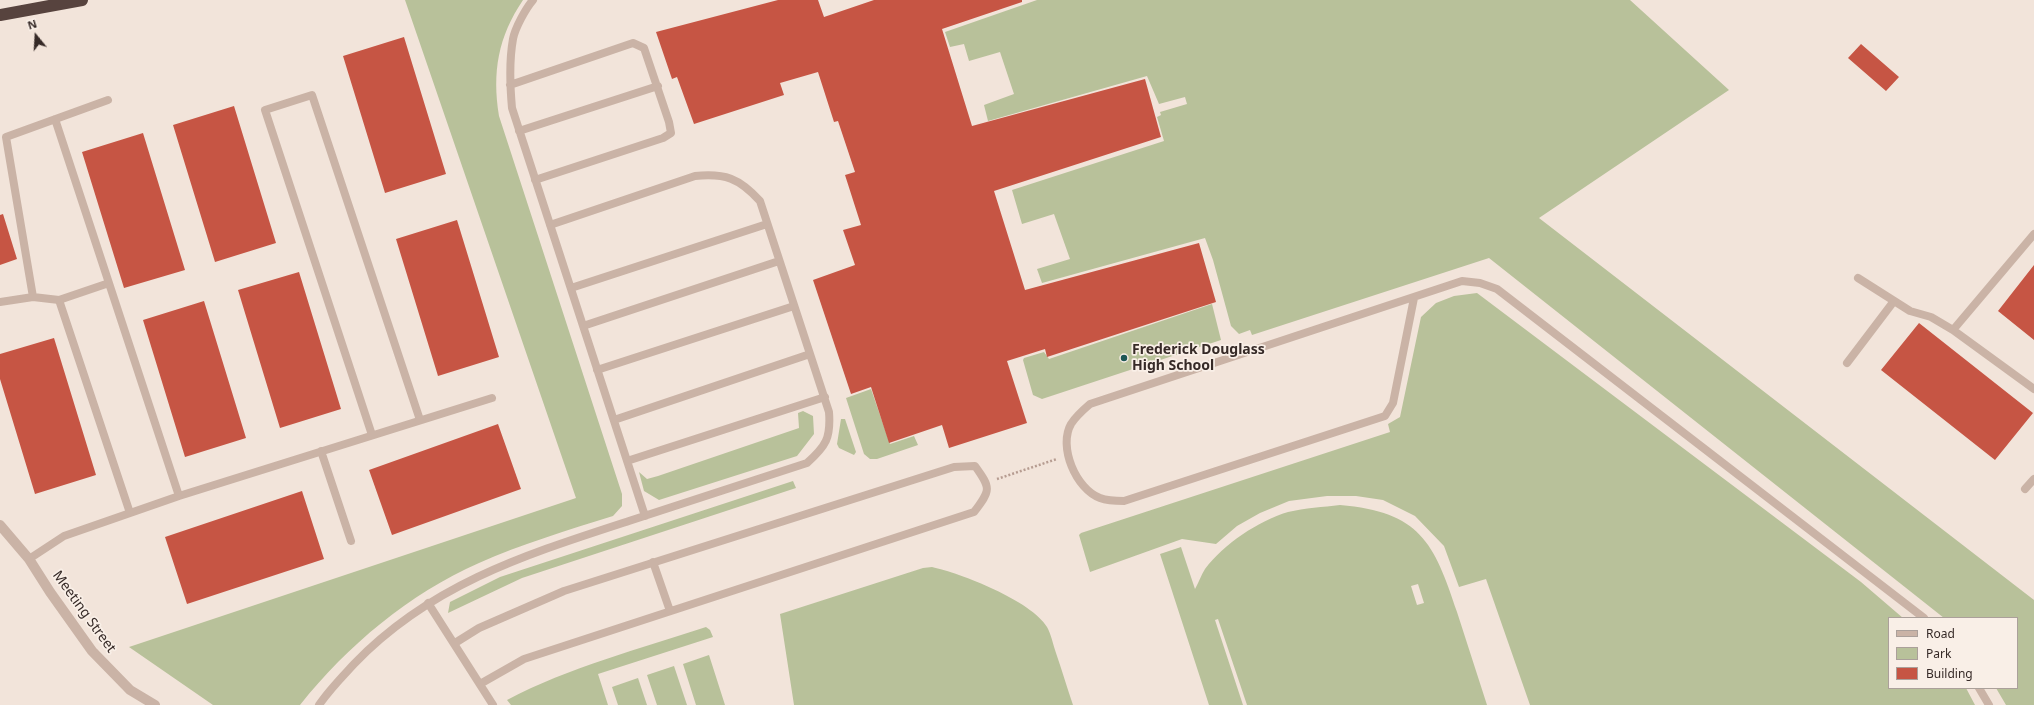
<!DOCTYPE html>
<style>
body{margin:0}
#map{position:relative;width:2034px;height:705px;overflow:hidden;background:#f2e4da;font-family:"Noto Sans",sans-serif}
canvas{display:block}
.legend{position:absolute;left:1888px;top:617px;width:130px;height:72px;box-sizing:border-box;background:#f9efe7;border:1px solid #aba09a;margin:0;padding:5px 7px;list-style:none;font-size:12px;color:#362a27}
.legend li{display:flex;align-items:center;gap:8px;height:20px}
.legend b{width:20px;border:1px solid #aba09a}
.north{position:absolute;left:16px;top:16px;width:40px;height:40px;-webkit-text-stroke:3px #f9efe7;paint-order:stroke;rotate:342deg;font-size:11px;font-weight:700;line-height:16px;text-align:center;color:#362a27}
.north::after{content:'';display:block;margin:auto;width:14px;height:18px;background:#362a27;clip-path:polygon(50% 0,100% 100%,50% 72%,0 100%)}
</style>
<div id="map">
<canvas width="2034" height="705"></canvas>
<ul class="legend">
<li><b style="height:5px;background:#cab3a6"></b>Road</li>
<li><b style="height:11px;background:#b8c19a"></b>Park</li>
<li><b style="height:11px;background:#c65544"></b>Building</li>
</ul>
<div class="north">N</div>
</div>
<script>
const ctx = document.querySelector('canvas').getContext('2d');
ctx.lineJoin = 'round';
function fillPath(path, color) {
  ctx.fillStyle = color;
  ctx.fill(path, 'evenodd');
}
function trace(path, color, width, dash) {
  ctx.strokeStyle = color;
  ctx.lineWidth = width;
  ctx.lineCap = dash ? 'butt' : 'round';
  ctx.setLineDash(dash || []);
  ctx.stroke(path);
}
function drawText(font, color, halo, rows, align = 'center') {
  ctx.font = font + ' "Noto Sans",sans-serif';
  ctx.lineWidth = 3.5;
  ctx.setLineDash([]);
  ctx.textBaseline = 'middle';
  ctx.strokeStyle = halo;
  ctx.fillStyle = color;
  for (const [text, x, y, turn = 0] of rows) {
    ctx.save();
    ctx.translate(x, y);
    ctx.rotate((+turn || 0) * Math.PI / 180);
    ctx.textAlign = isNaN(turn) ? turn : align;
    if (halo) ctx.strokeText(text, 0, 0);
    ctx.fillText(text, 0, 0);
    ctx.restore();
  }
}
fillPath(new Path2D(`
 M405,0H523C498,37 492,72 499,116L622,494V506L613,516C568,530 522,544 479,563C409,594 348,645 300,705H213L129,647L576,498Z
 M1037,0H1630L1729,90L1539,218L2034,600V705H2006L1996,688H2017V618H1944L1489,258L1252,335L1250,330L1239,334L1231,326L1213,260L1205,238L1042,283L1037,269L1070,259L1054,214L1022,224L1012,190L1164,141L1157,117L1161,115L1160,112L1187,104L1185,97L1159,104L1147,76L988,121L984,105L1014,94L1000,52L969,61L964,44L950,47L945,32Z
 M1477,293L1861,582L1903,618H1889V688H1966L1975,705H1530L1486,579L1459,587L1444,546L1415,516L1383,500L1356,496H1327L1289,501L1260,513L1237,526L1216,544L1182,539L1090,572L1079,535L1081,533L1390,432L1388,424L1400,417L1421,317L1436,303L1454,296Z
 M1212,304L1221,340L1042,399L1033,395L1023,360L1024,358L1044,352L1049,359Z
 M871,389L890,444L914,436L918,445L877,459H870L864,454L846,398Z
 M803,411L813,416L814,434L797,456L659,500L644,491L639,472L647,479L658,476L799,428L798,413Z
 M841,419H845L856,452L854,455L839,448L837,444Z
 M793,481L796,488L522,578L448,613L450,602L500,577Z
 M1340,505C1420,512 1434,542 1457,612C1467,643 1477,674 1487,705H1247L1218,619L1215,620L1243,705H1209L1160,554L1181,547L1195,589C1199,582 1201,575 1205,569C1224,544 1258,521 1288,512C1305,508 1323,507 1340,505ZM1418,584L1424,603L1417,605L1411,586Z
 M932,567C960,573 1032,601 1047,627C1051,634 1053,644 1056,653C1062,670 1067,688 1073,705H794L780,614L923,568Z
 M706,627L710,630L713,637L598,674L608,705H511L507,700C569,667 640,649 706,627Z
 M709,655L725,705H696L683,664Z
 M674,666L687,705H657L647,675Z
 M638,678L647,705H618L612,687Z`), '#b8c19a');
fillPath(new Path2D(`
 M778,0H818L824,17L874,0H1022V2L942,29L972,126L1145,79L1161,137L994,191L1025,290L1199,243L1216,302L1047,357L1045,349L1007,361L1027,423L949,448L942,425L889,443L871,387L851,394L813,280L855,265L843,230L861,225L845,175L855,172L838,121L834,122L818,72L780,83L784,95L694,124L677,77L672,79L656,32Z
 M404,37L446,174L385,193L343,56Z
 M1861,44L1899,77L1886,91L1848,58Z
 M234,106L276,243L215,262L173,125Z
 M143,133L185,270L124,288L82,152Z
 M3,214L17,259L0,265V215Z
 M457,220L499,357L438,376L396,239Z
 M2034,265V340L1998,311Z
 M299,272L341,409L280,428L238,290Z
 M204,301L246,438L185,457L143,320Z
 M1919,323L2033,413L1995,460L1881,370Z
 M54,338L96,475L35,494L0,379V354Z
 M498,424L521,489L392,535L369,470Z
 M302,491L324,559L187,604L165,537Z`), '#c65544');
trace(new Path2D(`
 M997,479L1057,459`), '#b69c91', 2.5, [2, 2]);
trace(new Path2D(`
 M533,0C526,8 515,28 513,39C509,61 510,86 512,108L645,516
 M510,85L633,43L644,48L669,122L671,133L663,138L535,180
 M55,119L179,496L492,398
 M519,131L658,86
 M1858,278L1910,311L1931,317L1953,330L2034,389
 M571,288L767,224
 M33,297L59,300L130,513
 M1414,298L1393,403L1385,416L1124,501C1116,501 1108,501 1100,498C1076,489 1058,447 1071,424C1076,416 1083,410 1090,404L1462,281L1480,283L1497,289L1924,618
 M59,300L109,283
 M0,302L33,297L6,137L108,100
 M583,326L779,261
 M1953,330L2034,234
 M1847,363L1894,301
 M597,370L794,306
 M614,420L810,354
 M372,435L265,110L312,95L420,420
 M321,451L351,541
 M627,461L825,397
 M2025,489L2034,479
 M29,559L64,536L179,496
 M653,562L670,611
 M428,603L493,705
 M455,643L479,628L564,591L954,467L975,466C991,488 991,490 974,512L524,659L480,684
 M1979,688L1989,705
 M319,705C329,690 342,677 354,664C432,583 528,554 632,520C690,501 749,482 807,463C826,446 831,438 829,412L760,201C739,178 725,173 695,176L550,225`), '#cab3a6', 8);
trace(new Path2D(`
 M0,525L29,559L50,592L92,651L130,690L155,705`), '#cab3a6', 10);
trace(new Path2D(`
 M0,15L82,0`), '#57433e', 12);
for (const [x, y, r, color] of [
 [1124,358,4,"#1d5755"]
]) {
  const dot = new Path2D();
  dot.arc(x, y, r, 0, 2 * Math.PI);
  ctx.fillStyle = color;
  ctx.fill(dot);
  trace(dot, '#f9efe7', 1.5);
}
drawText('bold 14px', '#362a27', '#f9efe7', [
 ["Frederick Douglass",1132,350],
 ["High School",1132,366]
], 'left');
drawText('14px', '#362a27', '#f9efe7', [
 ["Meeting Street",84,612,54]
]);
</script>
